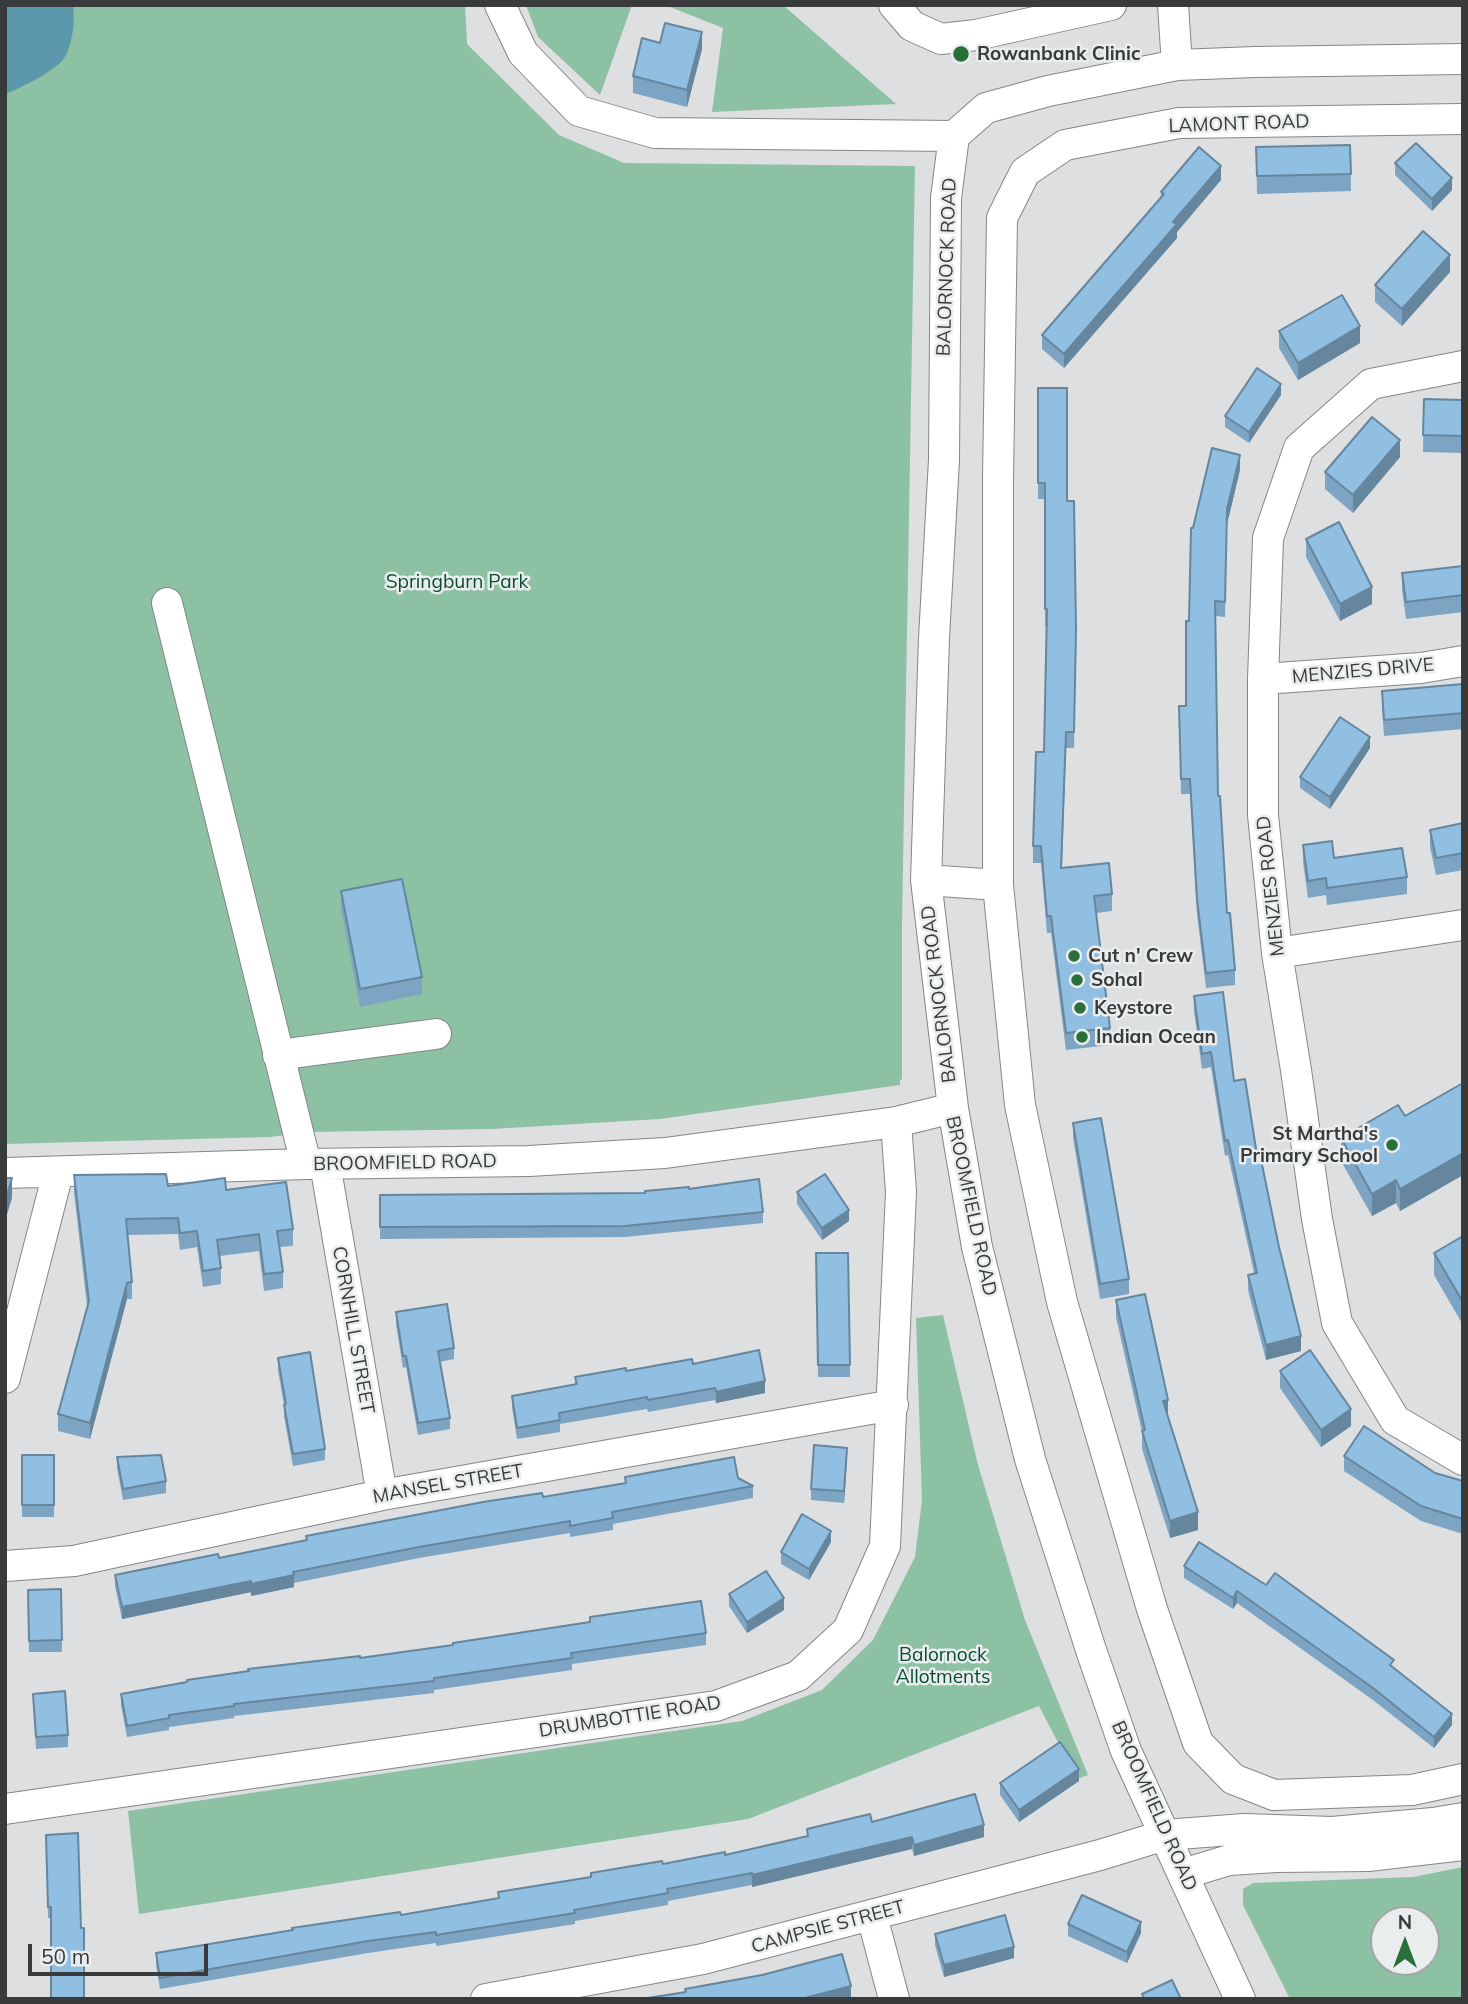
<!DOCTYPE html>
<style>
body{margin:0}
#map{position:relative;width:1468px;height:2004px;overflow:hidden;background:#dddfe1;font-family:Mulish,sans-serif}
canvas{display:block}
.frame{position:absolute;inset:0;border:7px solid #393a3b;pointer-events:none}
.north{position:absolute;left:1370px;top:1906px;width:70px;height:70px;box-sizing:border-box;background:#eaedee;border:2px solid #a3a5a6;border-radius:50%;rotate:0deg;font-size:19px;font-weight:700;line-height:28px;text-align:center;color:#393a3b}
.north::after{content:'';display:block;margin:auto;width:24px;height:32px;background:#296f3a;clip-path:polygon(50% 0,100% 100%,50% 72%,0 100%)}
.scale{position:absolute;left:28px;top:1944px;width:180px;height:32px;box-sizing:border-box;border:4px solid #393a3b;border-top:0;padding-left:9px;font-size:21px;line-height:24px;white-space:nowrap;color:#393a3b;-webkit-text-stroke:5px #eaedee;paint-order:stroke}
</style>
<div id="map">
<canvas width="1468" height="2004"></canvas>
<div class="frame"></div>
<div class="north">N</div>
<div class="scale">50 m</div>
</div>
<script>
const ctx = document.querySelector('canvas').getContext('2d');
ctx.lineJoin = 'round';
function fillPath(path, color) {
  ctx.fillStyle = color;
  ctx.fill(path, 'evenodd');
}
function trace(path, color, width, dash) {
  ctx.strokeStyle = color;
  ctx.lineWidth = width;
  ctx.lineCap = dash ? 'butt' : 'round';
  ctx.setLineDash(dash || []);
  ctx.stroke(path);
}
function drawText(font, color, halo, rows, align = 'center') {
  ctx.font = font + ' Mulish,sans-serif';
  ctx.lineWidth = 5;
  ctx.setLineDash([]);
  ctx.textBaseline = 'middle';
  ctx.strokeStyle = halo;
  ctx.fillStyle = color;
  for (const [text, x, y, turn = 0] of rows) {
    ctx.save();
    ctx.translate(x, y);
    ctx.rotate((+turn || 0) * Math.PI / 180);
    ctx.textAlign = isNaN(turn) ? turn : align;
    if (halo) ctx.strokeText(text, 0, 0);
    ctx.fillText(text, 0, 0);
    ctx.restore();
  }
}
fillPath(new Path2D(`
 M5,5H465L467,44L559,135L624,163L915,166L902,923V1079L900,1080V1085L660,1119L492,1129L310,1132L270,1137L5,1144Z
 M526,5H632L600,95L538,37Z
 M665,5H783L896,104L712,112L723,28Z
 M943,1315L978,1465L1025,1620L1088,1775L1077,1779L1039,1706L748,1819L139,1914L128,1811L742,1721L822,1690L873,1640L915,1557L922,1500L916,1318Z
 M1463,1867V1999H1290L1243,1905V1889L1253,1883L1413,1877ZM1426,1920V1962H1384V1920Z`), '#8dc1a4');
fillPath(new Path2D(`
 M5,5H73C75,21 73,40 66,55C59,70 20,88 5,94Z`), '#5b98ac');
const minor = new Path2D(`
 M500,5L523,53L579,111L655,133L954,136
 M894,5L912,26L941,39L976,35L1111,5
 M1173,5L1177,65
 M1463,119L1179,123L1065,145L1025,172L1002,218L998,479V885L1020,1105L1062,1302L1152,1609L1198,1743L1233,1779L1274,1795L1412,1790L1463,1779
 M1463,366L1371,384L1299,448L1268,538L1263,679V815L1277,953L1296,1070L1317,1219L1337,1323L1395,1420L1463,1460
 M167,603L306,1164
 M1263,679L1421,668L1463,661
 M926,880L998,885
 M1277,953L1463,925
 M278,1055L436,1034
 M325,1164L382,1495
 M5,1173L306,1164L529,1161L665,1153L896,1122L953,1108
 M5,1378L58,1173
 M5,1566L74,1561L382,1495L893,1405
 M5,1809L716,1706L798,1676L848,1630L885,1546L901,1192L896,1122
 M1183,1874L1229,1860L1276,1857L1368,1856L1463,1845
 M872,1916L894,1999
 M486,1999L703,1959L1100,1855L1165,1835L1244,1829L1332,1832L1433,1823L1463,1818
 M1240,1999L1126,1751L1091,1650L1030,1459L977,1247L953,1108L926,880L934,638L944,460L946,198L954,136L986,108L1048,91L1177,65L1255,62L1463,59`);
trace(minor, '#848687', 32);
trace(minor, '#fff', 30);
fillPath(new Path2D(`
 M660,43L702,49L687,107L633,93V76Z
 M1350,145L1351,191L1257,194L1256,147Z
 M1395,163L1452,190L1432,211L1395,175Z
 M1221,180L1177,232V238L1064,368L1042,349V335L1161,197V192Z
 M1450,272L1402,326L1375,302V285Z
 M1279,331L1360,343L1298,380L1279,348Z
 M1038,388L1067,501L1076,647L1074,748H1066L1062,868L1112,894V911L1096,913L1110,1028V1045L1066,1050L1051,933H1047L1041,863H1033V846L1044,752L1047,626H1045V499H1038Z
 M1281,395L1249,443L1225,427V416Z
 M1424,399L1463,400V453L1423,452Z
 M1400,457L1353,513L1325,489V472Z
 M1240,470L1227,524L1225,617L1216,616L1218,796L1227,913L1235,970V985L1206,988L1197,914L1190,794H1181L1179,706H1186L1189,621Z
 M1306,539L1372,604L1340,621L1306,557Z
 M1463,566V612L1406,619L1402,590V573Z
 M1463,684V729L1384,736L1382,707V691Z
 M1370,748L1330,809L1300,788V777Z
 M1463,823V870L1436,875L1430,847V830Z
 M1303,845L1334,858L1407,877V894L1327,905L1326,895L1308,898L1303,862Z
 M341,891L422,977V994L360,1007L341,908Z
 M1194,996L1234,1081L1257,1155L1301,1351L1266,1360L1248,1290V1275L1254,1273L1228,1155L1225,1156L1211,1067L1202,1069L1194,1011Z
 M1463,1083V1175L1400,1211L1396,1203L1372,1216L1341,1161V1138L1405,1116Z
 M1073,1123L1129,1279V1294L1100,1299L1073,1138Z
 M74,1175L168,1186L226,1190L293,1229V1246L279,1247L283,1272V1288L264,1291L259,1251L220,1256L221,1268V1284L203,1287L197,1247L180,1250L178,1234L128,1235L132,1282V1299H127L90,1439L58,1431V1414L87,1306L74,1192Z
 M689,1189L763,1212V1223L625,1237L380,1239V1195L645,1193Z
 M797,1192L849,1221L822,1240L797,1204Z
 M1463,1236V1325L1434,1275V1253Z
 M816,1253H848L850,1377H818Z
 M1116,1300L1168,1417L1198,1530L1170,1538L1142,1449V1432L1116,1317Z
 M396,1312L454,1348V1359L440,1362L450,1418V1429L418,1435L406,1367L403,1368L396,1324Z
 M278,1358L325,1449V1460L293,1466L284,1416V1405L278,1370Z
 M693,1364L765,1393L716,1403L715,1400L648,1412L647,1409L560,1424V1432L517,1439L512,1407V1396L575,1384V1377Z
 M1280,1371L1351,1426L1321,1447L1280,1388Z
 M22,1455H54V1517H22Z
 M1344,1456L1435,1473L1463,1481V1534L1421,1521L1344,1471Z
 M117,1457L166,1481V1493L123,1500L117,1468Z
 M847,1459L844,1503L811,1500V1489Z
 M625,1477L738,1478L753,1486V1498L613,1524V1530L570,1537V1533L419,1558L294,1583V1587L251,1596V1592L122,1619L115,1586V1575L219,1558L625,1483Z
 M831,1542L809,1580L781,1564V1552Z
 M1184,1566L1394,1668L1452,1725L1434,1748L1373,1700L1237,1603L1233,1609L1184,1578Z
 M61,1589L62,1652H29L28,1590Z
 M729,1594L784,1610L747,1633L729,1606Z
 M590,1617L706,1633V1645L572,1664V1670L434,1690V1693L234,1716V1718L169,1727V1730L127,1737L121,1705V1694L453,1645L590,1623Z
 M33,1694L68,1735V1747L36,1749Z
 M1462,1701H1463V1723L1462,1718Z
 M1079,1781L1019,1822L1000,1795V1783Z
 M872,1822L984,1837L914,1856L912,1849L752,1887V1885L668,1901V1905L575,1921V1924L436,1946V1943L368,1953L160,1989L156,1964V1953L401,1915L498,1898V1892L591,1877V1873L725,1855L807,1836V1829Z
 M46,1835L81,1928L84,1999L51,1918H48Z
 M1068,1924L1141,1933L1127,1963L1068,1936Z
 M935,1934L1014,1958L944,1977L935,1945Z`), '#7da4c2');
fillPath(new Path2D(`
 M702,32V49L687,107V90Z
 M1221,166V180L1177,232V238L1064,368V354Z
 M1452,178V190L1432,211V199Z
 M1450,255V272L1402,326V309Z
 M1360,326V343L1298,380V363Z
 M1281,384V395L1249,443V432Z
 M1400,440V457L1353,513V495Z
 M1240,455V470L1227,524L1225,617L1227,509Z
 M1372,587V604L1340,621V604Z
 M1370,737V748L1330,809V797Z
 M1463,1153V1175L1400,1211V1189Z
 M12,1178V1198L5,1221V1201Z
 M1396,1180V1203L1372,1216V1194Z
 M849,1210V1221L822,1240V1228Z
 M127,1283V1299L90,1439V1423Z
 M1301,1336V1351L1266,1360V1345Z
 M765,1381V1393L716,1403V1392Z
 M1168,1400V1417L1163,1418V1401Z
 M1351,1409V1426L1321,1447V1430Z
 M847,1448V1459L844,1503V1491Z
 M1198,1512V1530L1170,1538V1521Z
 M831,1531V1542L809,1580V1569Z
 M294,1575V1587L251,1596V1584Z
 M251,1581V1592L122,1619V1607Z
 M1237,1591V1603L1233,1609V1598Z
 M784,1598V1610L747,1633V1622Z
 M1452,1714V1725L1434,1748V1737Z
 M1079,1769V1781L1019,1822V1810Z
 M984,1825V1837L914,1856V1845Z
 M912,1837V1849L752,1887V1875Z
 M1141,1922V1933L1127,1963V1952Z
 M1014,1947V1958L944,1977V1965Z
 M851,1986V1997L846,1999H801Z`), '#66869e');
const building = new Path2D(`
 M665,23L702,32L687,90L633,76L642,38L660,43Z
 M1416,143L1452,178L1432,199L1395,163Z
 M1350,145L1351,174L1257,176L1256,147Z
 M1199,147L1221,166L1173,222L1177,224L1064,354L1042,335L1164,194L1161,192Z
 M1423,231L1450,255L1402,309L1375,285Z
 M1342,295L1360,326L1298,363L1279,331Z
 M1257,368L1281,384L1249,432L1225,416Z
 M1038,388H1067V501H1074L1076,630L1074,732H1066L1061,868L1109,863L1112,894L1094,896L1110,1028L1066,1033L1051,916H1047L1041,846H1033L1036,752H1044L1047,609H1045V483H1038Z
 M1424,399L1463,400V436L1423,435Z
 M1372,417L1400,440L1353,495L1325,472Z
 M1212,448L1240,455L1227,509L1225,602L1215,601L1218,796H1220L1227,913H1230L1235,970L1206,973L1197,899L1190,779H1181L1179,706H1186V621H1189L1191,528H1193Z
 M1339,522L1372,587L1340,604L1306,539Z
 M1463,566V595L1406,602L1402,573Z
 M1463,684V713L1384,720L1382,691Z
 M1340,717L1370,737L1330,797L1300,777Z
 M1463,823V853L1436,858L1430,830Z
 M1332,841L1334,858L1402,848L1407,877L1327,888L1326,878L1308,881L1303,845Z
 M402,879L422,977L360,989L341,891Z
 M1223,992L1234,1081L1245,1079L1257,1155H1260L1279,1247L1301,1336L1266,1345L1248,1275L1257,1273L1228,1140L1225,1141L1211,1052L1202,1054L1194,996Z
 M1463,1083V1153L1400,1189L1396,1180L1372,1194L1341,1138L1398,1105L1405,1116Z
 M1101,1118L1129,1279L1100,1284L1073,1123Z
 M166,1174L168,1186L225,1178L226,1190L286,1182L293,1229L277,1231L283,1272L264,1274L259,1234L217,1240L221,1268L203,1271L197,1231L180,1233L178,1218L126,1219L132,1282L127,1283L90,1423L58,1414L89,1301L74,1175Z
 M825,1174L849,1210L822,1228L797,1192Z
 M5,1178H12L5,1201Z
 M759,1179L763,1212L625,1226L380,1227V1195L645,1193V1191L689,1187V1189Z
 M1463,1236V1302L1434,1253Z
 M816,1253H848L850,1365H818Z
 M1145,1294L1168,1400L1163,1401L1198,1512L1170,1521L1142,1431L1145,1430L1116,1300Z
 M447,1304L454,1348L438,1351L450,1418L418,1423L406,1356H403L396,1312Z
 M759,1350L765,1381L716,1392L715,1388L648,1400L647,1397L559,1413L560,1420L517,1428L512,1396L577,1384L575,1377L626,1368V1371L692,1359L693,1364Z
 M1310,1350L1351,1409L1321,1430L1280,1371Z
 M310,1352L325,1449L293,1454L284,1405L286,1404L278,1358Z
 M1364,1426L1435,1473L1463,1481V1519L1421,1506L1344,1456Z
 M814,1445L847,1448L844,1491L811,1489Z
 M22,1455H54V1505H22Z
 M161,1455L166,1481L123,1489L117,1457Z
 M734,1457L738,1478L753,1486L612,1512L613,1518L570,1526V1521L419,1547L293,1572L294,1575L251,1584V1581L122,1607L115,1575L218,1554L219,1558L307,1540L306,1536L483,1502L542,1493L543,1497L626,1483L625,1477Z
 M802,1514L831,1531L809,1569L781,1552Z
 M1199,1542L1266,1585L1275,1573L1394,1660L1390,1665L1452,1714L1434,1737L1373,1688L1237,1591L1233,1598L1184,1566Z
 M766,1571L784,1598L747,1622L729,1594Z
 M61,1589L62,1640L29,1641L28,1590Z
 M701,1601L706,1633L571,1653L572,1658L434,1678V1681L234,1704V1706L169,1715V1718L127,1726L121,1694L187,1682V1680L249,1671L248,1669L360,1656V1658L453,1645V1643L590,1622V1617Z
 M65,1691L68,1735L36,1737L33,1694Z
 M1060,1742L1079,1769L1019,1810L1000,1783Z
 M975,1794L984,1825L914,1845L912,1837L752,1875V1873L667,1889L668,1893L574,1910L575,1913L436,1935V1932L368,1941L160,1978L156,1953L293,1930L292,1928L400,1912L401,1915L499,1898L498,1892L591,1877V1873L662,1861L663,1864L725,1852V1855L808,1836L807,1829L870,1814L872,1822Z
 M78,1833L81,1928H84V1999H51V1907H48L46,1835Z
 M1082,1895L1141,1922L1127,1952L1068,1924Z
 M1005,1915L1014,1947L944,1965L935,1934Z
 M842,1954L851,1986L801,1999H641L686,1992L685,1989L762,1975Z
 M1172,1980L1181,1999H1144L1142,1994Z`);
fillPath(building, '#91bfe2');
trace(building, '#66869e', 2);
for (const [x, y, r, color] of [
 [961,54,9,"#296f3a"],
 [1074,956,7,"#296f3a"],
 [1077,980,7,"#296f3a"],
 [1080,1008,7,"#296f3a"],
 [1082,1037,7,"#296f3a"],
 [1392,1145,7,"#296f3a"]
]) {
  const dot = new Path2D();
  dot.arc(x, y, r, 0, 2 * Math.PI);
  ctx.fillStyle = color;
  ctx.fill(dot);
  trace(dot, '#eaedee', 2.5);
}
drawText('bold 19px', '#393a3b', '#eaedee', [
 ["Rowanbank Clinic",977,54],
 ["Cut n' Crew",1088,956],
 ["Sohal",1091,980],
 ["Keystore",1094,1008],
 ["Indian Ocean",1096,1037],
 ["St Martha's",1378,1134,"right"],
 ["Primary School",1378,1156,"right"]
], 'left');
drawText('19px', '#393a3b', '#eaedee', [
 ["LAMONT ROAD",1239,124,-2],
 ["BALORNOCK ROAD",947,267,-88],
 ["MENZIES DRIVE",1363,671,-5],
 ["MENZIES ROAD",1271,886,-96],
 ["BALORNOCK ROAD",939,994,-97],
 ["BROOMFIELD ROAD",405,1163,-1],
 ["BROOMFIELD ROAD",971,1206,78],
 ["CORNHILL STREET",353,1330,80],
 ["MANSEL STREET",448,1484,-10],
 ["DRUMBOTTIE ROAD",630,1717,-9],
 ["BROOMFIELD ROAD",1154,1806,66],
 ["CAMPSIE STREET",828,1927,-15]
]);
drawText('19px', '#074c30', '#eaedee', [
 ["Springburn Park",457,582],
 ["Balornock",943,1655],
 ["Allotments",943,1677]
]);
</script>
